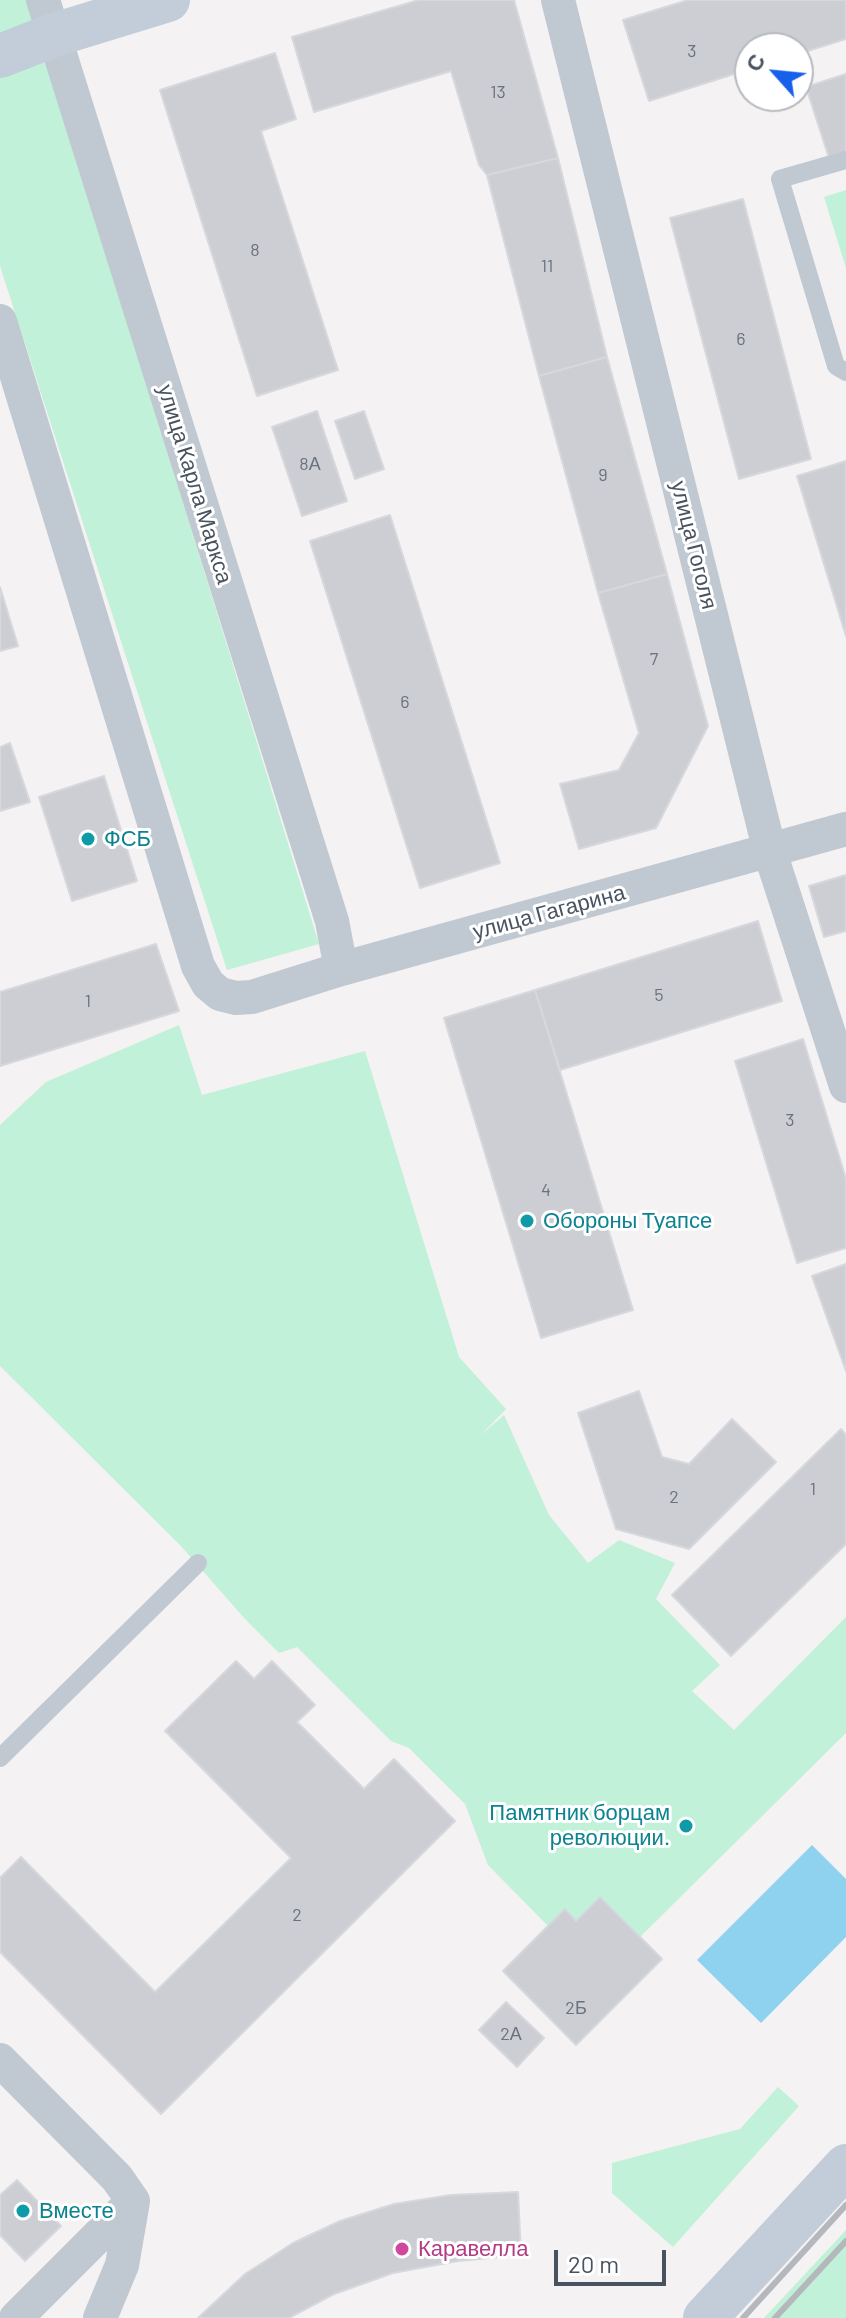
<!DOCTYPE html>
<meta charset="utf-8">
<style>
body{margin:0}
#map{position:relative;width:846px;height:2318px;overflow:hidden;background:#f4f2f2;font-family:Barlow,sans-serif}
canvas{display:block}
.north{position:absolute;left:734px;top:32px;width:80px;height:80px;box-sizing:border-box;background:#fff;border:2px solid #b6babf;border-radius:50%;rotate:297deg;font-size:22px;font-weight:700;line-height:32px;text-align:center;color:#495360}
.north::after{content:'';display:block;margin:auto;width:28px;height:36px;background:#1761ea;clip-path:polygon(50% 0,100% 100%,50% 72%,0 100%)}
.scale{position:absolute;left:554px;top:2250px;width:112px;height:36px;box-sizing:border-box;border:4px solid #495360;border-top:0;padding-left:10px;font-size:24px;line-height:28px;white-space:nowrap;color:#495360;-webkit-text-stroke:6px #fff;paint-order:stroke}
</style>
<div id="map">
<canvas width="846" height="2318"></canvas>
<div class="north">С</div>
<div class="scale">20 m</div>
</div>
<script>
const ctx = document.querySelector('canvas').getContext('2d');
ctx.lineJoin = 'round';
function fillPath(path, color) {
  ctx.fillStyle = color;
  ctx.fill(path, 'evenodd');
}
function trace(path, color, width, dash) {
  ctx.strokeStyle = color;
  ctx.lineWidth = width;
  ctx.lineCap = dash ? 'butt' : 'round';
  ctx.setLineDash(dash || []);
  ctx.stroke(path);
}
function drawText(font, color, halo, rows, align = 'center') {
  ctx.font = font + ' Barlow,sans-serif';
  ctx.lineWidth = 6;
  ctx.setLineDash([]);
  ctx.textBaseline = 'middle';
  ctx.strokeStyle = halo;
  ctx.fillStyle = color;
  for (const [text, x, y, turn = 0] of rows) {
    ctx.save();
    ctx.translate(x, y);
    ctx.rotate((+turn || 0) * Math.PI / 180);
    ctx.textAlign = isNaN(turn) ? turn : align;
    if (halo) ctx.strokeText(text, 0, 0);
    ctx.fillText(text, 0, 0);
    ctx.restore();
  }
}
fillPath(new Path2D(`
 M0,0H28L319,944L227,970L0,266Z
 M846,190V268L824,197Z
 M179,1025L202,1095L365,1051L459,1357L506,1409L481,1435L504,1415L549,1515L588,1563L619,1540L675,1563L656,1599L720,1665L692,1691L734,1730L846,1617V1733L640,1937L600,1897L576,1921L565,1909L548,1926L488,1865L465,1804L409,1748L391,1741L297,1647L279,1653L245,1619L180,1545L0,1366V1125L46,1082Z
 M778,2087L799,2106L673,2247L612,2193V2163L740,2129Z
 M846,2230V2318H764Z`), '#c1f1d8');
fillPath(new Path2D(`
 M812,1845L846,1879V1937L761,2023L697,1960Z`), '#8ed2ef');
const building = new Path2D(`
 M419,0H514L558,158L487,175L479,165L451,71L314,112L292,37Z
 M688,0H846V39L798,54V48H750V69L649,101L623,20Z
 M275,53L296,119L261,131L338,370L257,396L160,90Z
 M846,74V153L829,158L806,87Z
 M558,158L607,357L539,376L487,175Z
 M743,199L811,459L739,479L670,218Z
 M607,357L667,574L598,593L539,376Z
 M317,411L347,501L302,516L272,427Z
 M364,411L384,469L355,479L335,421Z
 M846,461V636L797,476Z
 M390,515L500,863L420,888L310,541Z
 M667,574L708,726L656,828L579,849L560,784L619,770L639,733L598,593Z
 M0,587L18,646L0,651Z
 M10,743L30,802L0,811V747Z
 M104,776L137,881L72,901L39,797Z
 M846,875V931L824,937L809,886Z
 M758,921L782,1001L560,1070L535,990Z
 M156,944L179,1011L0,1066V992Z
 M535,990L633,1310L541,1338L444,1018Z
 M803,1039L846,1179V1248L797,1263L735,1061Z
 M846,1264V1371L812,1276Z
 M639,1391L662,1457L689,1464L732,1419L776,1462L689,1549L616,1529L578,1413Z
 M841,1429L846,1435V1544L731,1656L672,1595Z
 M236,1661L254,1679L272,1661L315,1705L297,1722L364,1789L394,1759L455,1821L161,2114L0,1952V1878L21,1857L155,1992L291,1858L165,1731Z
 M600,1897L662,1959L576,2045L503,1971L565,1909L576,1921Z
 M506,2002L544,2038L517,2067L479,2030Z
 M17,2180L61,2226L25,2261L0,2235V2195Z
 M518,2192L521,2255L458,2261L393,2273L334,2294L289,2318H198L245,2274L293,2243L340,2221L394,2204L451,2195Z`);
fillPath(building, '#ccced4');
trace(building, '#d6d8dd', 2);
trace(new Path2D(`
 M846,160L780,179L836,366L846,372
 M0,1758L198,1563`), '#c0c8d1', 18);
trace(new Path2D(`
 M43,0L332,921L341,969
 M558,0L770,852L846,1086
 M0,321L198,966L208,984L220,994L236,998L252,997L341,969L846,829
 M0,2060L117,2178L133,2201L122,2265L100,2318
 M16,2318L133,2201`), '#c0c8d1', 34);
trace(new Path2D(`
 M0,56L54,35L168,0
 M705,2318L846,2166`), '#c3ccd9', 44);
trace(new Path2D(`
 M743,2318L846,2205
 M775,2318L846,2241`), '#b4b7bc', 6);
for (const [x, y, r, color] of [
 [88,839,8,"#0f9aa8"],
 [527,1221,8,"#0f9aa8"],
 [686,1826,8,"#0f9aa8"],
 [23,2211,8,"#0f9aa8"],
 [402,2249,8,"#d1479c"]
]) {
  const dot = new Path2D();
  dot.arc(x, y, r, 0, 2 * Math.PI);
  ctx.fillStyle = color;
  ctx.fill(dot);
  trace(dot, '#fff', 3);
}
drawText('18px', '#6a727d', null, [
 ["3",692,51],
 ["13",498,92],
 ["8",255,250],
 ["11",547,266],
 ["6",741,339],
 ["8А",310,464],
 ["9",603,475],
 ["7",654,659],
 ["6",405,702],
 ["5",659,995],
 ["1",88,1001],
 ["3",790,1120],
 ["4",546,1190],
 ["1",813,1489],
 ["2",674,1497],
 ["2",297,1915],
 ["2Б",576,2008],
 ["2А",511,2034]
]);
drawText('22px', '#495360', '#fff', [
 ["улица Карла Маркса",195,484,73],
 ["улица Гоголя",694,545,76],
 ["улица Гагарина",549,912,-15]
]);
drawText('22px', '#0d838f', '#fff', [
 ["ФСБ",104,839],
 ["Обороны Туапсе",543,1221],
 ["Памятник борцам",670,1813,"right"],
 ["революции.",670,1838,"right"],
 ["Вместе",39,2211]
], 'left');
drawText('22px', '#b23c85', '#fff', [
 ["Каравелла",418,2249]
], 'left');
</script>
